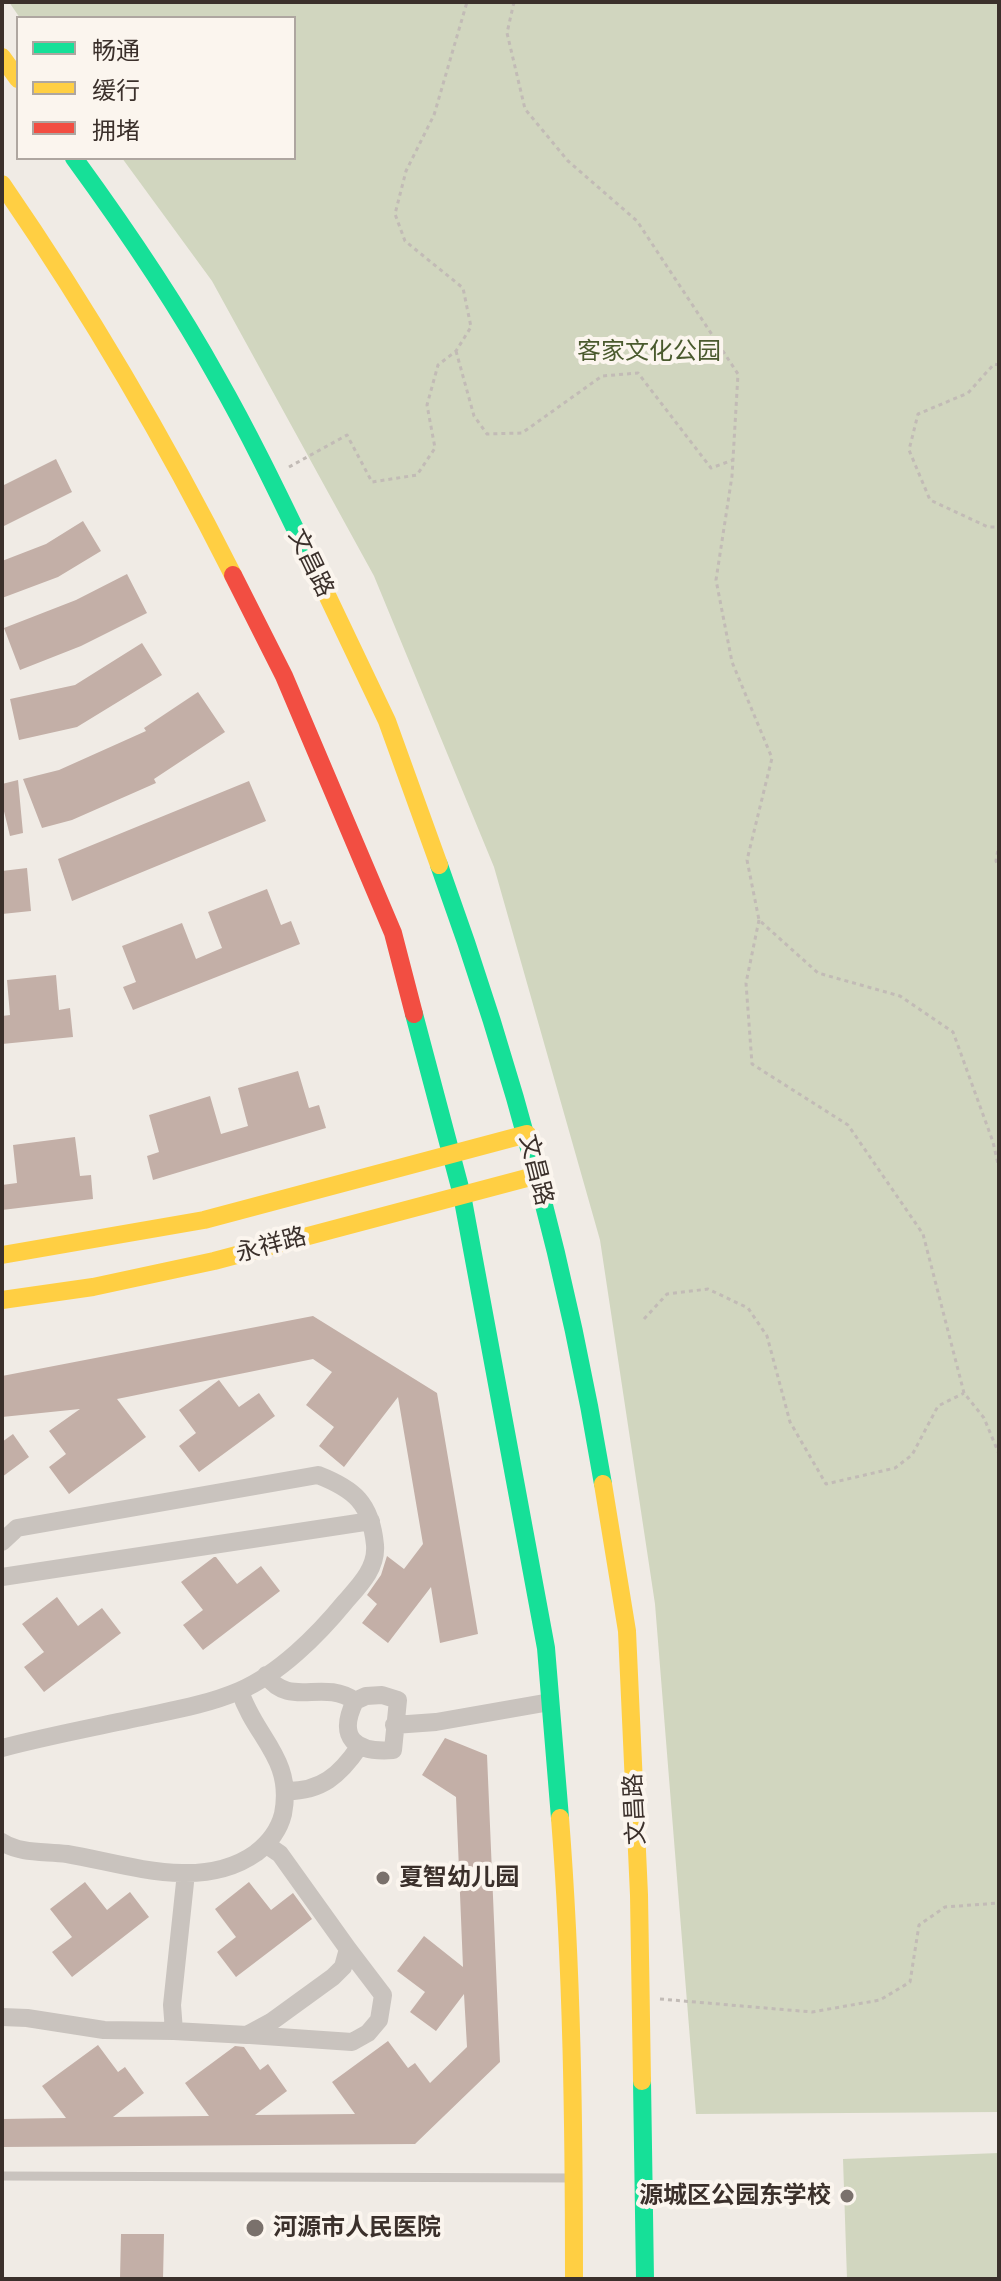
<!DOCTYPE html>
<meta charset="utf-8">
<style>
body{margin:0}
#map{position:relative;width:1001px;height:2281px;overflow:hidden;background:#f0ebe5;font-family:"Public Sans","Noto Sans SC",sans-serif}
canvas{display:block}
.frame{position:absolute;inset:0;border:4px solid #3b302b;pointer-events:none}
.legend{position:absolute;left:16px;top:16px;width:280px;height:144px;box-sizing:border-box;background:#fbf5ee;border:2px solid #aea6a0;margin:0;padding:10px 14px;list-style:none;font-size:24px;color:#3b302b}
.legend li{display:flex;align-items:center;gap:16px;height:40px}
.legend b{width:40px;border:2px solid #aea6a0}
</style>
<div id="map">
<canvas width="1001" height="2281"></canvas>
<div class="frame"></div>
<ul class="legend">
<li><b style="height:10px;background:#16e098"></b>畅通</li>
<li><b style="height:10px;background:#ffcf43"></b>缓行</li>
<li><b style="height:10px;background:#f24e42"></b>拥堵</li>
</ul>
</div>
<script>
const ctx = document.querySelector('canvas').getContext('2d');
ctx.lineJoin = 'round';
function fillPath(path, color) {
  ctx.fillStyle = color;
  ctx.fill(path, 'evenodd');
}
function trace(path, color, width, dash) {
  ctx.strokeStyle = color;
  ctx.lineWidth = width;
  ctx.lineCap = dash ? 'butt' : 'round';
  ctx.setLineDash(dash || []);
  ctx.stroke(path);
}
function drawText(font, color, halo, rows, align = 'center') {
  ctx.font = font + ' "Public Sans","Noto Sans SC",sans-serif';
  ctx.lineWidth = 8;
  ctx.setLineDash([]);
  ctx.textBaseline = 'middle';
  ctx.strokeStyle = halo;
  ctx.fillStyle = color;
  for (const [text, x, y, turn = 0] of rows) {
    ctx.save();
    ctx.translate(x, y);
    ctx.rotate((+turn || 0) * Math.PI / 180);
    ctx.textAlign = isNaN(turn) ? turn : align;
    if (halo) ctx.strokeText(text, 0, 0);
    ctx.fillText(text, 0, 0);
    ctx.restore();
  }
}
fillPath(new Path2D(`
 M9,2H999V2112L696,2114L655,1604L600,1240L494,867L374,576L212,281L122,158H294V18H20Z
 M999,2153V2279H847L843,2159Z`), '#d1d6bf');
fillPath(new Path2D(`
 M56,459L72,492L2,527V486Z
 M83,521L101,551L58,577L2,598V561L46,544Z
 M127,574L147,613L81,646L20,670L4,628L76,600Z
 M142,643L162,675L77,727L19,740L10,699L75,685Z
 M198,692L225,732L154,779L156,783L72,820L42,828L23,779L59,770L146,731L144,728Z
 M18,780L23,833L10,836L2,803V784Z
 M249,781L266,821L72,901L58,859Z
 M27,868L31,911L2,914V871Z
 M267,889L281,925L291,921L300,944L133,1010L123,987L136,982L122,946L182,923L196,959L222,948L208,912Z
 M56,975L59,1010L70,1008L73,1037L2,1044V1016L10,1015L7,980Z
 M298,1071L309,1108L319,1105L326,1128L153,1180L147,1156L159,1152L149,1115L210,1096L221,1134L248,1126L238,1088Z
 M75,1137L80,1176L91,1175L93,1199L2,1210V1185L17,1183L13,1145Z
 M313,1316L437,1393L478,1634L440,1643L431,1587L388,1643L362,1623L377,1604L367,1595L381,1575L387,1556L404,1569L423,1544L398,1397L344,1467L319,1446L334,1427L306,1405L332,1372L313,1359L117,1399L146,1437L69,1494L49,1467L66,1454L49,1431L80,1409L2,1417V1376Z
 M219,1380L239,1407L259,1393L275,1416L199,1472L179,1446L196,1433L179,1410Z
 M13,1434L29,1457L2,1477V1442Z
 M214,1557H216L237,1584L261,1566L280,1591L203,1650L183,1625L203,1610L181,1582Z
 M57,1597L78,1626L102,1608L121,1633L44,1692L24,1667L44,1652L22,1624Z
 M445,1738L487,1755L500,2062L415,2144L2,2147V2119L66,2118L42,2086L98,2045L118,2072L125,2067L144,2093L113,2117L209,2116L185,2083L235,2046L244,2047L260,2070L268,2064L287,2091L255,2115L355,2114L332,2082L388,2041L408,2068L415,2063L430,2083L467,2047L464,1994L436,2031L410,2012L425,1992L397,1971L424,1936L463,1967L456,1797L422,1775Z
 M85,1882L107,1910L130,1892L149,1917L72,1977L52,1952L72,1937L50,1909Z
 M249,1882L271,1910L293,1893L312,1919L236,1977L217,1952L236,1937L215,1909Z
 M121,2234H164L163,2279H120Z`), '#c3afa7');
trace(new Path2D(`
 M514,2L507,33L525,109L568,161L637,221L738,374L732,476L716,580L732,662L772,758L747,860L759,920L818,973L900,996L953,1032L993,1142L999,1168
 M456,351L474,416L487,434L522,433L602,376L638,373L711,468L733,460
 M999,365L994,364L968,393L918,414L909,450L930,500L988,527H999
 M289,467L347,435L372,482L417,475L435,448L427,405L438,365L456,351L471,327L463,288L405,241L395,214L406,171L434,115L467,2
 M999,843L996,861L999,868
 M759,920L746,983L752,1064L848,1125L923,1234L964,1393L984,1418L999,1454
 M644,1319L667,1294L708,1289L748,1308L767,1336L790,1422L826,1484L895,1468L912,1455L938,1406L964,1393
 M660,1999L812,2012L880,2000L910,1982L919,1925L945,1907L999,1903`), '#c2bbb6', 3, [4, 4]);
trace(new Path2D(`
 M2,2176L574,2178`), '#c9c3be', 9);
trace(new Path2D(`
 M2,1542L17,1528L318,1475C354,1489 371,1503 375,1545C377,1568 360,1585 345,1602C318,1635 279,1674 239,1691C211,1703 180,1709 151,1715C101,1726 51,1735 2,1748
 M2,1577L371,1521
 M266,1675C290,1709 322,1678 355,1701
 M382,1695L398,1700L393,1750C355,1753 337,1738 355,1701L366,1696Z
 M394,1725L436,1722L550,1702
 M285,1791C321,1792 340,1775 359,1747
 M2,1842C21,1854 44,1851 67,1854C127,1864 201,1892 256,1853C269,1843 279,1830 283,1814C294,1758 255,1738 240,1691
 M186,1873L172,2005L174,2031L247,2035L271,2022L333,1977L343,1967L348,1949L280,1854L267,1845
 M2,2017L27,2018L104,2030L174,2031
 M250,2035L352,2042L368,2033L379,2020L383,1995L348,1949`), '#c9c3be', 18);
trace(new Path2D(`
 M74,158C125,228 175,301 217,377C253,440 284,506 316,572
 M439,865C512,1066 568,1273 603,1484
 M414,1014L462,1195L546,1648L560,1818
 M642,2081L645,2279`), '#16e098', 18);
trace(new Path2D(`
 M2,57L18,79
 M2,184C88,309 165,440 233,575
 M316,572L387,721L439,865
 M2,1255L204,1220L527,1134
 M2,1300L93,1287L214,1261L538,1175
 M603,1484L627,1631L639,1895L642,2081
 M560,1818C572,1971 574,2126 574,2279`), '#ffcf43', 18);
trace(new Path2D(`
 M233,575L284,676L393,933L414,1014`), '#f24e42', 18);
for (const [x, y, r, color] of [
 [383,1878,8,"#7a716c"],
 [847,2196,8,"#7a716c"],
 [255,2228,10,"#7a716c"]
]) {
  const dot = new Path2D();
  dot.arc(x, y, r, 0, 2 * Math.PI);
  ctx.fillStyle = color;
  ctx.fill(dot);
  trace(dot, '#fbf5ee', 3);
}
drawText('24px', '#4a5a2e', '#fbf5ee', [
 ["客家文化公园",649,352]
]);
drawText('24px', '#3b302b', '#fbf5ee', [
 ["文昌路",311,563,64],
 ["文昌路",536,1170,76],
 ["永祥路",271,1245,-15],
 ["文昌路",635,1809,-93]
]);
drawText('bold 24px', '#3b302b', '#fbf5ee', [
 ["夏智幼儿园",399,1878],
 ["源城区公园东学校",831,2196,"right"],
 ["河源市人民医院",273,2228]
], 'left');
</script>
